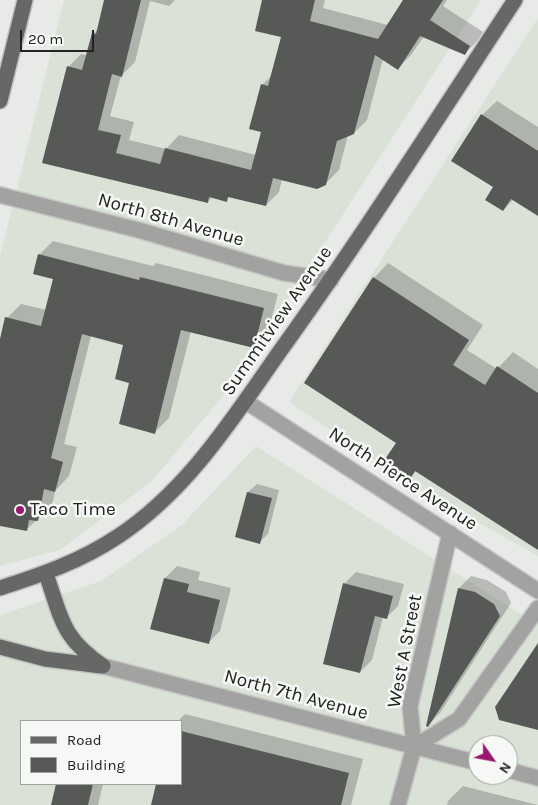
<!DOCTYPE html>
<style>
body{margin:0}
#map{position:relative;width:538px;height:805px;overflow:hidden;background:#e8eae7;font-family:Karla,sans-serif}
canvas{display:block}
.legend{position:absolute;left:20px;top:720px;width:162px;height:65px;box-sizing:border-box;background:#f5f8f4;border:1px solid #a1a3a0;margin:0;padding:6px 9px;list-style:none;font-size:15px;color:#232422}
.legend li{display:flex;align-items:center;gap:10px;height:25px}
.legend b{width:25px;border:1px solid #a1a3a0}
.north{position:absolute;left:468px;top:735px;width:50px;height:50px;box-sizing:border-box;background:#f5f8f4;border:1px solid #a1a3a0;border-radius:50%;rotate:123deg;font-size:14px;font-weight:700;line-height:20px;text-align:center;color:#232422}
.north::after{content:'';display:block;margin:auto;width:18px;height:22px;background:#98186e;clip-path:polygon(50% 0,100% 100%,50% 72%,0 100%)}
.scale{position:absolute;left:20px;top:30px;width:74px;height:22px;box-sizing:border-box;border:2px solid #232422;border-top:0;padding-left:6px;font-size:15px;line-height:18px;white-space:nowrap;color:#232422;-webkit-text-stroke:4px #f5f8f4;paint-order:stroke}
</style>
<div id="map">
<canvas width="538" height="805"></canvas>
<ul class="legend">
<li><b style="height:6px;background:#666866"></b>Road</li>
<li><b style="height:14px;background:#575956"></b>Building</li>
</ul>
<div class="north">N</div>
<div class="scale">20 m</div>
</div>
<script>
const ctx = document.querySelector('canvas').getContext('2d');
ctx.lineJoin = 'round';
function fillPath(path, color) {
  ctx.fillStyle = color;
  ctx.fill(path, 'evenodd');
}
function trace(path, color, width, dash) {
  ctx.strokeStyle = color;
  ctx.lineWidth = width;
  ctx.lineCap = dash ? 'butt' : 'round';
  ctx.setLineDash(dash || []);
  ctx.stroke(path);
}
function drawText(font, color, halo, rows, align = 'center') {
  ctx.font = font + ' Karla,sans-serif';
  ctx.lineWidth = 5;
  ctx.setLineDash([]);
  ctx.textBaseline = 'middle';
  ctx.strokeStyle = halo;
  ctx.fillStyle = color;
  for (const [text, x, y, turn = 0] of rows) {
    ctx.save();
    ctx.translate(x, y);
    ctx.rotate((+turn || 0) * Math.PI / 180);
    ctx.textAlign = isNaN(turn) ? turn : align;
    if (halo) ctx.strokeText(text, 0, 0);
    ctx.fillText(text, 0, 0);
    ctx.restore();
  }
}
fillPath(new Path2D(`
 M64,0H481L237,379L152,481L60,550L0,566V257Z
 M538,18V556L407,482L289,402Z
 M256,446L538,625V805H0V615L101,581L182,525ZM21,721H181V784H21ZM478,745H508V775H478Z`), '#dae1d7');
fillPath(new Path2D(`
 M105,0H175L169,6L150,1L135,62L121,76L110,116L134,122L129,140L166,149L179,135L256,155L262,131V85L273,74L282,36L264,0H325L323,8L388,25L404,0H447L443,6L483,32L478,40L465,54L424,36L411,55L398,68L383,59L367,120L354,133L348,135L339,170L325,184L282,179L279,192L266,205L230,196L226,200L213,197L208,201L122,180L68,67L81,54L87,55L93,34L99,28Z
 M497,101L538,127V214L514,199L503,210L495,187L482,115Z
 M53,241L153,266L156,263L278,294L268,332L254,347L191,331L169,418L155,432L131,382L125,344L91,336L64,444L77,447L69,476L55,491L52,506L26,530L0,525V343L7,318L21,304L47,310L55,278L39,255Z
 M388,263L483,325L467,350L497,369L513,352L538,369V548L417,470L410,478L397,443L374,278Z
 M257,484L279,490L268,534L260,542L237,537L248,492Z
 M177,566L200,572L198,580L231,588L220,631L208,643L165,578Z
 M356,572L404,584L398,606L386,618L383,617L372,660L360,672L344,584Z
 M471,576L487,580L506,592L511,603L440,713L428,725L459,588Z
 M185,714L363,759L351,805H152L157,784H181V721H178Z
 M57,784H103L98,805H52Z
 M463,786L538,805H447L448,801Z`), '#0003');
fillPath(new Path2D(`
 M104,0H141L122,77L112,74L98,130L121,135L116,153L160,164L165,148L251,170L261,132L249,129L261,84L268,86L281,37L255,31L262,0H315L310,21L378,39L403,0H443L430,20L470,46L465,55L420,36L398,70L375,55L354,134L337,141L326,185L317,189L273,178L266,206L228,197L227,202L209,197L208,203L42,163L67,66L82,70L92,33L96,34Z
 M481,114L538,151V216L511,199L503,211L485,200L493,187L451,161Z
 M38,254L139,280L140,277L264,308L254,348L181,330L155,434L119,424L129,383L115,379L123,345L82,334L51,458L63,462L55,492L44,489L38,521L29,520L27,531L0,526V339L5,317L41,326L53,279L33,274Z
 M373,277L469,340L453,365L485,385L497,366L538,393V550L415,471L410,479L383,462L396,443L304,383Z
 M247,492L272,498L260,544L235,537Z
 M164,578L189,584L187,592L220,600L209,644L150,629Z
 M343,583L393,596L387,619L375,616L360,673L323,664Z
 M458,588L475,592L494,604L500,616L428,727L426,726Z
 M538,643V730L499,720L495,707Z
 M181,731L349,773L341,805H151L156,784H181Z
 M56,784H93L88,805H51Z`), '#575956');
const minor = new Path2D(`
 M0,195L142,231L284,273L331,280
 M245,401L538,591
 M103,666L478,763
 M414,747L459,719L538,608
 M508,770L538,778
 M398,805L414,747L410,706L450,533`);
const major = new Path2D(`
 M0,101L25,0
 M46,574C62,619 61,637 103,666
 M0,588C41,575 81,561 117,537C186,492 232,420 278,354C361,239 437,119 515,0
 M0,647L45,659L101,666`);
trace(minor, '#c5c6c4', 18);
trace(major, '#c5c6c4', 18);
trace(minor, '#a2a3a1', 15);
trace(major, '#666866', 15);
for (const [x, y, r, color] of [
 [20,510,5,"#98186e"]
]) {
  const dot = new Path2D();
  dot.arc(x, y, r, 0, 2 * Math.PI);
  ctx.fillStyle = color;
  ctx.fill(dot);
  trace(dot, '#f5f8f4', 2);
}
drawText('19px', '#232422', '#f5f8f4', [
 ["North 8th Avenue",171,220,16],
 ["Summitview Avenue",277,321,-55],
 ["North Pierce Avenue",403,479,33],
 ["West A Street",405,651,-79],
 ["North 7th Avenue",296,695,15]
]);
drawText('19px', '#232422', '#f5f8f4', [
 ["Taco Time",30,510]
], 'left');
</script>
